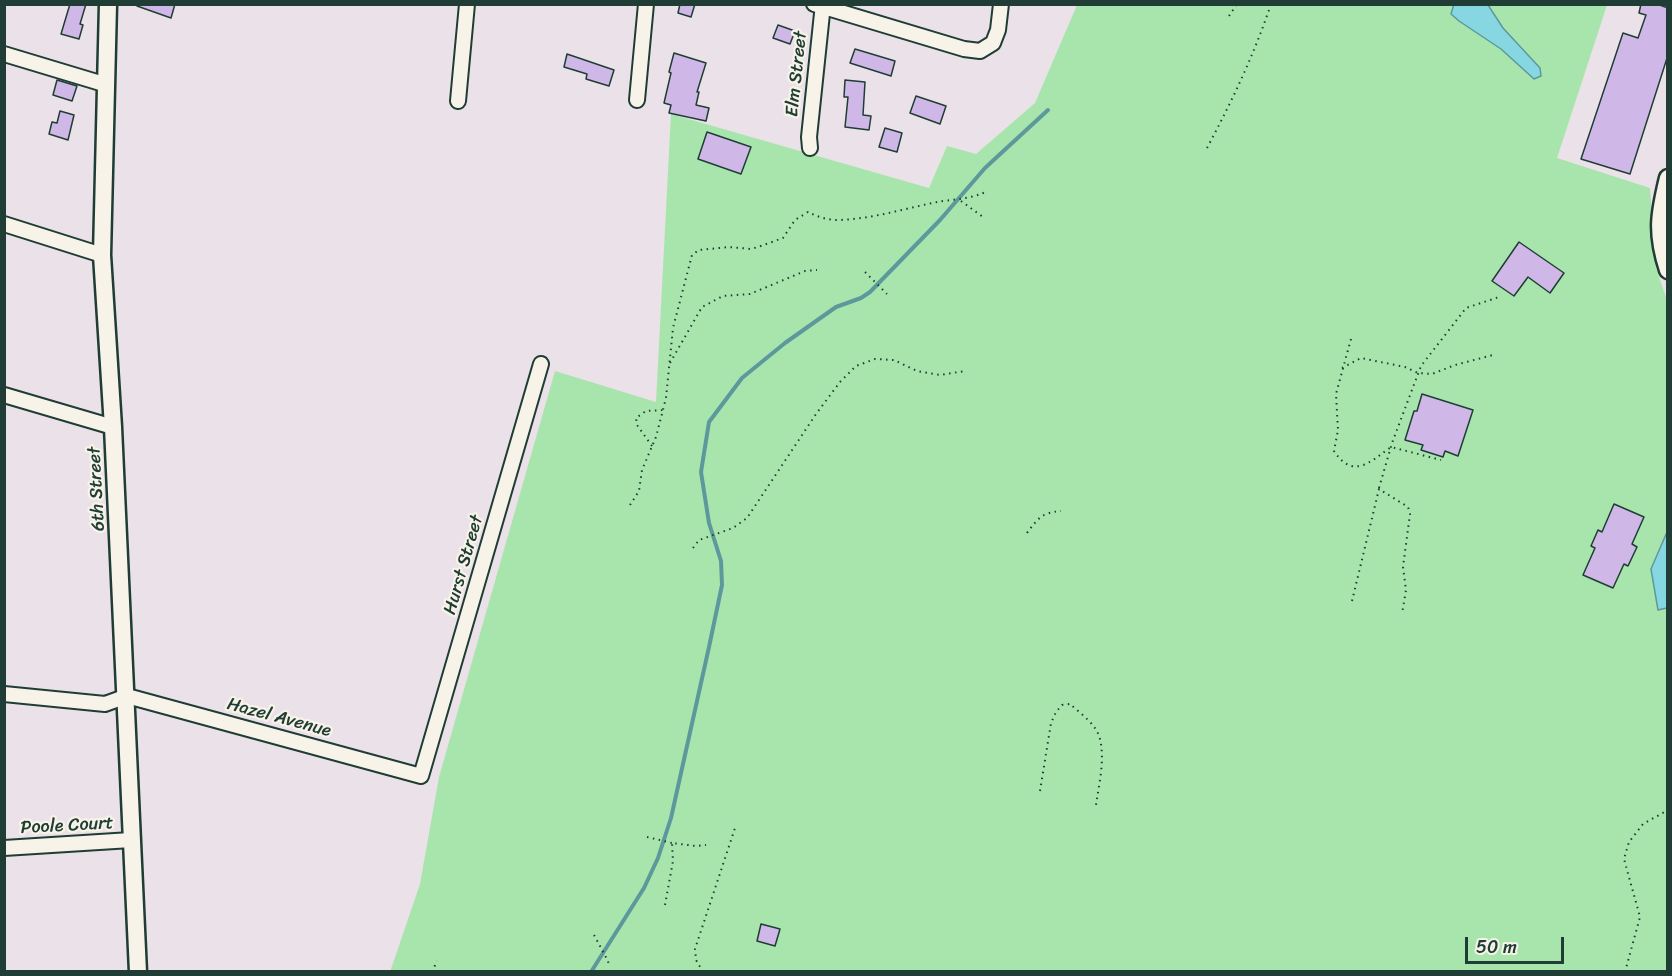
<!DOCTYPE html>
<style>
body{margin:0}
#map{position:relative;width:1672px;height:976px;overflow:hidden;background:#ebe1e8;font-family:Sriracha,sans-serif}
canvas{display:block}
.frame{position:absolute;inset:0;border:6px solid #1f3d34;pointer-events:none}
.scale{position:absolute;left:1465px;top:937px;width:99px;height:27px;box-sizing:border-box;border:3px solid #1f3d34;border-top:0;padding-left:8px;font-size:18px;line-height:21px;white-space:nowrap;color:#1f3d34;-webkit-text-stroke:4px #f7f3e8;paint-order:stroke}
</style>
<div id="map">
<canvas width="1672" height="976"></canvas>
<div class="frame"></div>
<div class="scale">50 m</div>
</div>
<script>
const ctx = document.querySelector('canvas').getContext('2d');
ctx.lineJoin = 'round';
function fillPath(path, color) {
  ctx.fillStyle = color;
  ctx.fill(path, 'evenodd');
}
function trace(path, color, width, dash) {
  ctx.strokeStyle = color;
  ctx.lineWidth = width;
  ctx.lineCap = dash ? 'butt' : 'round';
  ctx.setLineDash(dash || []);
  ctx.stroke(path);
}
function drawText(font, color, halo, rows, align = 'center') {
  ctx.font = font + ' Sriracha,sans-serif';
  ctx.lineWidth = 4.5;
  ctx.setLineDash([]);
  ctx.textBaseline = 'middle';
  ctx.strokeStyle = halo;
  ctx.fillStyle = color;
  for (const [text, x, y, turn = 0] of rows) {
    ctx.save();
    ctx.translate(x, y);
    ctx.rotate((+turn || 0) * Math.PI / 180);
    ctx.textAlign = isNaN(turn) ? turn : align;
    if (halo) ctx.strokeText(text, 0, 0);
    ctx.fillText(text, 0, 0);
    ctx.restore();
  }
}
fillPath(new Path2D(`
 M1077,5H1607L1557,158L1650,188L1656,268L1667,300V971L390,972L420,884L439,777L555,371L656,402L671,114L929,188L947,146L976,154L1035,103Z`), '#a8e5ac');
const water = new Path2D(`
 M1454,4L1488,5L1503,28L1540,68L1541,76L1534,79L1501,49L1459,21L1451,14Z
 M1667,532V608L1658,610L1651,569Z`);
fillPath(water, '#86d7e1');
trace(water, '#5d999c', 1.5);
trace(new Path2D(`
 M591,972L644,888L658,858L671,818L709,647L722,585L721,561L709,523L701,472L709,422L742,378L785,343L836,307L861,298L870,292L940,220L985,168L1048,110`), '#5d999c', 4);
const building = new Path2D(`
 M70,4H86L80,24L83,25L79,39L61,34Z
 M138,4H175L171,18L137,6Z
 M680,4H695L691,17L678,13Z
 M1641,4H1657L1668,8V55L1630,174L1581,159L1623,33L1638,38L1646,15L1639,13Z
 M778,25L795,31L790,44L773,38Z
 M855,49L895,61L891,76L850,63Z
 M674,53L706,63L697,92H699L696,105L709,108L706,121L669,113L671,105L664,103L671,73L669,72Z
 M567,54L614,70L609,86L586,79L587,74L564,67Z
 M57,80L77,86L72,101L53,95Z
 M845,80L865,82L863,115L871,116L869,130L845,127L848,97H844Z
 M916,96L946,106L940,124L910,113Z
 M60,111L74,115L68,140L49,134L52,122L57,123Z
 M885,128L902,133L897,152L879,147Z
 M707,132L751,147L741,174L698,159Z
 M1519,242L1564,273L1550,293L1528,277L1514,296L1492,281Z
 M1422,394L1473,410L1458,456L1445,451L1443,457L1421,450L1423,445L1405,440L1414,411H1417Z
 M1614,504L1644,517L1632,544L1637,547L1628,566L1624,564L1613,588L1583,575L1595,548L1591,546L1598,530L1602,532Z
 M761,924L780,929L775,946L757,941Z`);
fillPath(building, '#cfb8e7');
trace(building, '#1f3d34', 1.5);
const minor = new Path2D(`
 M814,4L964,49L980,51L993,43L998,30L1001,4
 M4,54L107,85
 M637,100L646,4
 M458,101L467,4
 M810,148L809,137L823,4
 M4,224L102,255
 M4,395L113,427
 M4,694L105,704L127,696L421,776L541,364
 M4,848L131,840`);
const tertiary = new Path2D(`
 M108,4L102,255L113,427L138,972
 M1668,178C1659,215 1656,233 1668,270`);
trace(minor, '#1f3d34', 18);
trace(tertiary, '#1f3d34', 21);
trace(new Path2D(`
 M1229,16L1237,4
 M1207,148C1232,101 1254,55 1271,4
 M961,201L983,217
 M865,272L887,294
 M1351,339L1336,394L1338,430L1334,451C1353,480 1370,462 1391,447L1441,460
 M670,363L702,307L723,296L750,294L805,271L817,270
 M1342,368L1361,358L1405,367L1418,373L1432,374L1455,365L1493,355
 M652,446L637,425L636,418L646,411L663,410
 M1379,488L1392,443L1421,366L1466,308L1499,297
 M630,505L639,491L642,470L656,437L666,398L673,328L692,255L699,250L729,247L751,249L758,247L783,238L795,220L808,212C818,217 827,220 839,220C874,219 909,207 943,201C960,199 973,198 988,191
 M1027,533C1039,517 1042,513 1061,511
 M693,548L699,540L733,528L747,518L816,414L840,382L856,366L875,359L894,360L917,371L940,375L965,371
 M1352,601L1379,489L1408,507L1410,514L1403,567L1406,590L1402,614
 M1040,791L1051,723L1056,712L1062,705L1070,704C1080,713 1097,725 1100,739C1105,760 1099,784 1096,805
 M647,837L672,843
 M665,905L673,861L672,843L696,846L706,845
 M594,935L608,961L609,967
 M432,972L437,961
 M703,972L696,960L695,949L736,825
 M1625,972L1640,917L1624,859L1629,842L1643,824L1668,810`), '#1f3d34', 2, [1.5, 4.5]);
trace(minor, '#f7f3e8', 14);
trace(tertiary, '#f7f3e8', 16);
drawText('18px', '#1f3d34', '#f7f3e8', [
 ["Elm Street",797,74,-84],
 ["6th Street",97,489,-93],
 ["Hurst Street",464,565,-74],
 ["Hazel Avenue",279,718,15],
 ["Poole Court",67,826,-3]
]);
</script>
